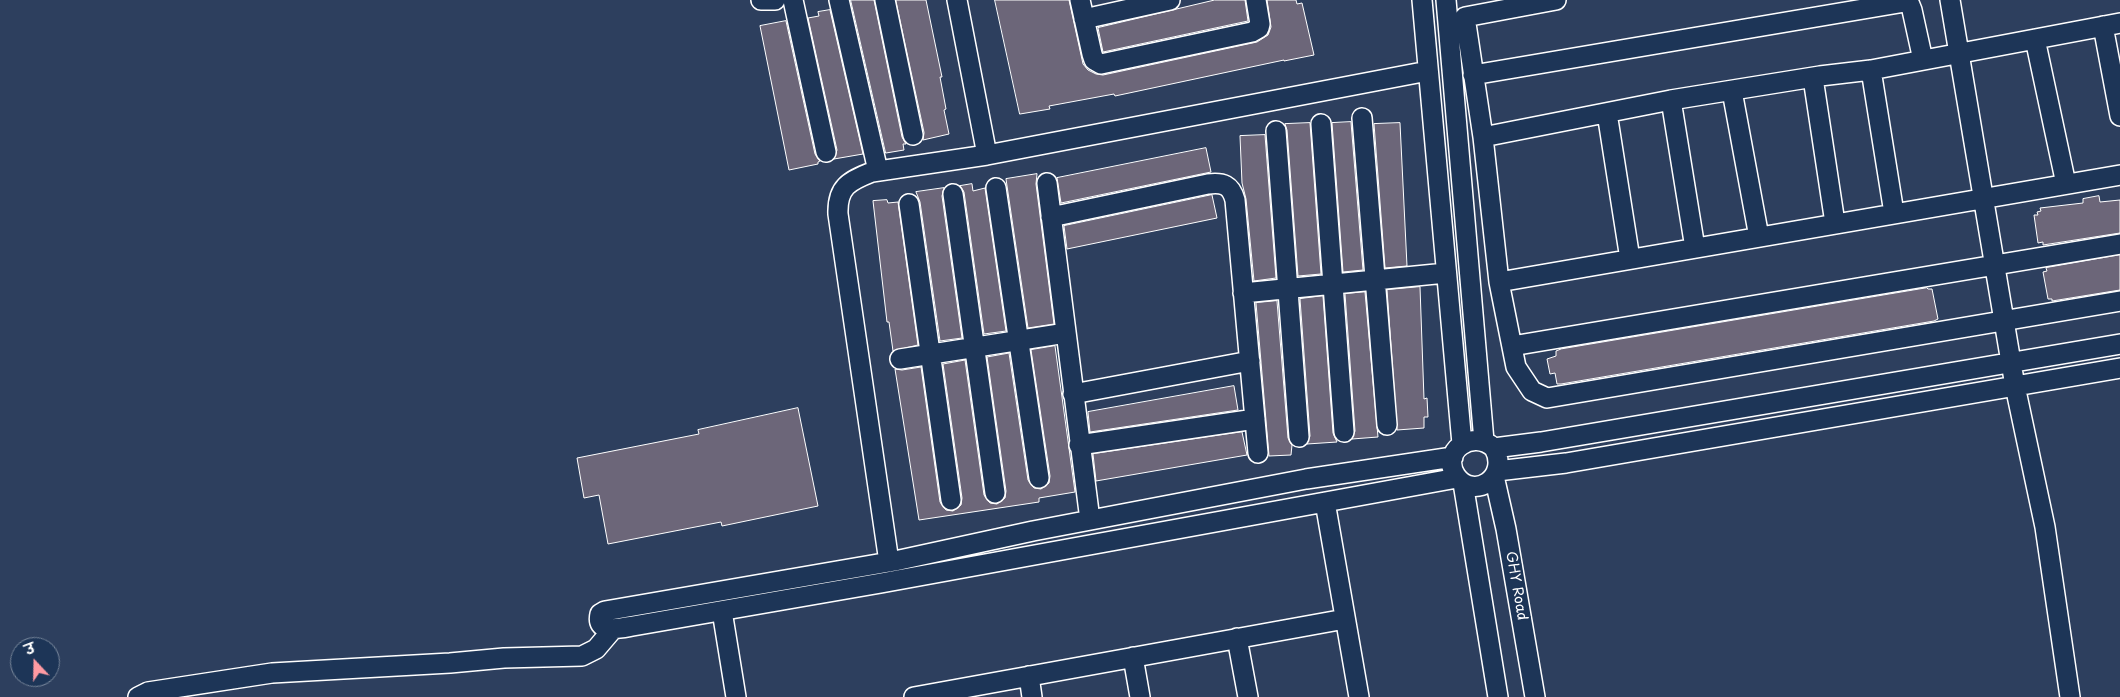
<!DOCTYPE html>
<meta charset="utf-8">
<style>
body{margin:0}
#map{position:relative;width:2120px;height:697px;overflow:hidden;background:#2d3f5e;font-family:"Playpen Sans","Playpen Sans Deva",sans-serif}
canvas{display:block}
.north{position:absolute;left:10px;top:637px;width:50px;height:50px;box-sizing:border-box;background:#1d3557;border:1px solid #77869a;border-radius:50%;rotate:339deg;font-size:14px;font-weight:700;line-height:20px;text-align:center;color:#fff}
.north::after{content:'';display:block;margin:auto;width:18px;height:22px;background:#ff9aa2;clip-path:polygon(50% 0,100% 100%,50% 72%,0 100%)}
</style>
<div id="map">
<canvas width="2120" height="697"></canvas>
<div class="north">उ</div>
</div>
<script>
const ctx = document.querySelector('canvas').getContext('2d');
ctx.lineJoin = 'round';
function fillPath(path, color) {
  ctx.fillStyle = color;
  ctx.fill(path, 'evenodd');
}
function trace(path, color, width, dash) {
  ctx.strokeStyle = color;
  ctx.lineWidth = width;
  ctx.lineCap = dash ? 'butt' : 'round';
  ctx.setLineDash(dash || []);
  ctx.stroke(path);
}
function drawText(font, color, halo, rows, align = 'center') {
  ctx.font = font + ' "Playpen Sans",sans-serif';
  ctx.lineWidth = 4;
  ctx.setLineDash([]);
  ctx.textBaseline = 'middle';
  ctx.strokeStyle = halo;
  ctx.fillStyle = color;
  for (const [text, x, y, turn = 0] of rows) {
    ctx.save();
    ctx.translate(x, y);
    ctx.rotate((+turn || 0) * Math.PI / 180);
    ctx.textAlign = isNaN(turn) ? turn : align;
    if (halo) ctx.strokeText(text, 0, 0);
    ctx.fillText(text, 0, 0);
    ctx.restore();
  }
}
const building = new Path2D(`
 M851,0H874L902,137L906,144H903L904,150L886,153Z
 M896,0H926L942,77H940L946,109L944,110L949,134L923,140L924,133Z
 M995,0H1069L1083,64L1088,70L1096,74L1103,75L1257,42L1268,35L1271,27L1267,0H1296L1297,4L1302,3L1314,55L1284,61V60L1115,96L1114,94L1049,106L1050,109L1020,114Z
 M1215,0H1245L1248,21L1103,52L1098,28Z
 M830,10L863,154L834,159L837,150L808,18L819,16L818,12Z
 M786,21L815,154L820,161L818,162V164L789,170L760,26Z
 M1351,122L1363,270L1343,272L1332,123Z
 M1310,123L1321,274L1298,276L1287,130L1285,124Z
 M1400,123L1407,266L1385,268L1374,124Z
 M1265,135L1276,278L1254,281L1246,199L1242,183L1240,136Z
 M1206,148L1211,172L1061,203L1057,178Z
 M1037,174L1036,184L1054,324L1028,328L1006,179Z
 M972,184L973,191L985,188L1006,331L984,334L964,192L960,186Z
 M944,188L942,196L962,338L940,341L920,202L916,192Z
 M1212,195L1217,218L1067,249L1064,226Z
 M2099,196L2100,202L2120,200V233L2043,245V242L2038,243L2034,215H2038L2037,212L2041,211L2040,208L2083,203V199Z
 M887,200L888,203L898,202L918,345L893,351L889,322H887L873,201Z
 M2120,255V290L2052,301V299H2048L2043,272L2047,271L2046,268Z
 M1420,287L1424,399L1427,398L1428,417H1424V428L1397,430L1387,290Z
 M1927,288L1928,289H1932L1938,319L1934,321L1561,384H1557L1555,373L1550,374L1547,359L1556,356V351L1561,349Z
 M1365,292L1378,437L1352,439L1355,431L1345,294Z
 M1323,296L1333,433L1337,442L1307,444L1310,436L1300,299Z
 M1277,301L1288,438L1292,445L1291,455L1269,456L1256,303Z
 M1055,346L1075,492L1039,498V502L919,520L895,369L902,370L921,367L940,502L946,510L953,511L961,505L962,498L943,364L965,360L984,495L990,503L997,504L1005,498L1006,491L987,357L1009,353L1028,480L1034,488L1041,489L1049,483L1050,476L1031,350Z
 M1234,386L1238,410L1090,432L1088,412Z
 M798,408L818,506L722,526L721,522L608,544L599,495L584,498L577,458L699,434L698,430Z
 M1242,432L1247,455L1096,481L1093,454Z`);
fillPath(building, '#6c6679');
trace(building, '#fff', 1);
const minor = new Path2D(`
 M761,0H775
 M793,0L826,152
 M839,0L878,171
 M885,0L913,135
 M957,0L987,155
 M1080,0L1092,54L1094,60L1101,64L1252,32L1259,28L1260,24L1256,0
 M1422,0L1462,444
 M1446,0L1484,441
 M1950,0L2015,386L2045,527L2070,697
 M1084,19L1170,0
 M2120,23L1871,70L1820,76L1671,100L1483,137L1499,282L1516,367L1532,391L1547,398L2120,301
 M2103,26L2120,116
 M2035,39L2066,184
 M1871,70L1894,213
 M1473,75L1905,2L1910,5L1912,10L1923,60
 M1813,78L1835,223
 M1732,91L1759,237
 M1671,100L1695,248
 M1607,113L1630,259
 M1362,118L1387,425
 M1321,124L1344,432
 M1276,131L1299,437
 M1483,137L1465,17L1556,0
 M1047,183L1090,520
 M996,188L1039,478
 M953,194L995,493
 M909,204L951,500
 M1051,217L1208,184C1223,182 1231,185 1235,200L1258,453
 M1499,282L2120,175
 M1243,293L1446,273
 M1512,346L2120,244
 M900,359L1066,333
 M1073,394L1250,361
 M1079,445L1255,419
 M1494,448C1510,477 1474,501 1456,476C1440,452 1472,428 1494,448L1541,442L2120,344
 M1453,457L1306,479L1033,531L895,561L605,611L600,614C595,635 621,628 633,626L881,583L1457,478
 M1497,471L1566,463L2120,368
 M1494,476L1506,529L1535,697
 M1463,483L1498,697
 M1325,502L1359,697
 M889,562L838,214C837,187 849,181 872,172L987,155L1428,71
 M722,611L736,697
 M1237,638L1248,697
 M1133,657L1140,697
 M1029,676L1032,697
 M138,697L148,692L272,673L450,663L504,658L582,656L596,649L613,629
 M914,697L1345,619`);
trace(minor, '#fff', 22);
trace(minor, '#1d3557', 19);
drawText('14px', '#fff', '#1d3557', [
 ["GHY Road",1516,586,80]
]);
</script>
